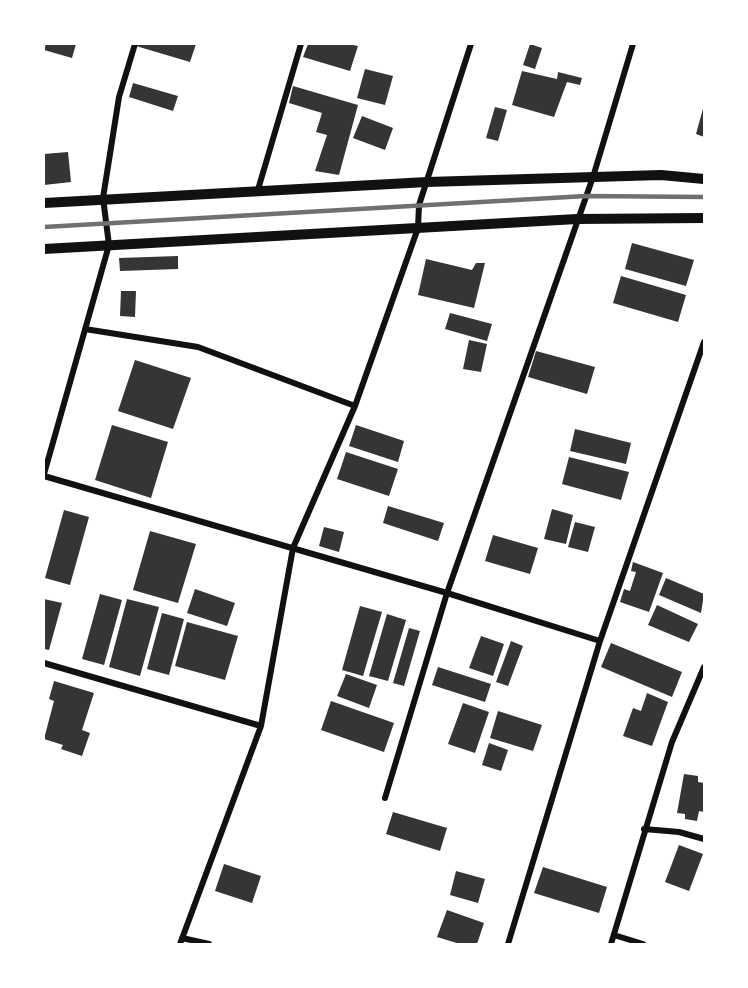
<!DOCTYPE html>
<style>
body{margin:0}
#map{position:relative;width:748px;height:988px;overflow:hidden;background:#fff;font-family:Jost,sans-serif}
canvas{display:block}
.frame{position:absolute;inset:0;border:45px solid #fff;pointer-events:none}
</style>
<div id="map">
<canvas width="748" height="988"></canvas>
<div class="frame"></div>
</div>
<script>
const ctx = document.querySelector('canvas').getContext('2d');
ctx.lineJoin = 'round';
function fillPath(path, color) {
  ctx.fillStyle = color;
  ctx.fill(path, 'evenodd');
}
function trace(path, color, width, dash) {
  ctx.strokeStyle = color;
  ctx.lineWidth = width;
  ctx.lineCap = dash ? 'butt' : 'round';
  ctx.setLineDash(dash || []);
  ctx.stroke(path);
}
fillPath(new Path2D(`
 M46,44H76L72,58L44,50Z
 M137,44H196L190,62L136,46Z
 M308,44H348L358,46L350,71L303,57Z
 M530,44L542,48L535,69L523,65Z
 M365,69L393,76L385,105L357,98Z
 M522,71L557,79L558,72L582,78L580,85L567,82L554,117L512,105Z
 M133,83L178,96L173,111L129,97Z
 M293,86L358,105L339,175L315,171L327,135L316,132L322,113L289,103Z
 M704,105V137L696,134Z
 M495,107L507,110L498,141L486,138Z
 M362,116L393,128L385,150L353,138Z
 M68,152L71,182L44,185V154Z
 M632,243L694,260L686,286L625,269Z
 M178,256V269L120,271L119,258Z
 M426,259L472,270L476,263H485L474,308L418,295Z
 M621,276L686,295L678,322L613,303Z
 M121,291H136L135,317L120,316Z
 M450,313L492,324L487,341L445,329Z
 M469,340L487,344L481,372L463,369Z
 M536,351L595,367L587,394L528,377Z
 M135,360L191,378L173,429L118,411Z
 M112,425L168,442L151,498L95,480Z
 M356,425L404,441L398,462L349,446Z
 M575,429L631,443L626,464L570,451Z
 M346,452L398,469L389,496L337,479Z
 M569,457L629,472L621,500L562,484Z
 M388,506L444,523L438,541L383,523Z
 M552,509L573,515L566,544L544,539Z
 M64,510L89,517L70,585L45,578Z
 M575,522L595,527L588,552L568,547Z
 M324,527L344,532L339,552L319,546Z
 M150,531L196,544L178,603L133,590Z
 M493,535L538,548L530,574L485,561Z
 M633,562L663,573L649,612L620,602L624,589L630,591L636,572L631,571Z
 M666,578L704,594L701,613L659,595Z
 M195,589L235,603L227,626L187,613Z
 M100,594L122,600L104,665L82,659Z
 M44,599L62,603L49,650L44,649Z
 M127,599L159,607L140,676L109,667Z
 M657,605L698,624L689,642L648,625Z
 M360,606L382,612L363,676L342,670Z
 M162,613L184,619L169,675L147,669Z
 M387,614L406,620L388,681L369,676Z
 M187,622L238,636L225,680L175,666Z
 M409,628L420,631L404,686L393,683Z
 M481,636L504,644L493,676L469,668Z
 M511,641L523,646L508,686L496,682Z
 M611,643L682,672L672,697L601,667Z
 M438,667L491,684L485,702L432,685Z
 M346,674L377,685L369,708L337,696Z
 M54,681L94,693L82,730L90,733L82,756L61,749L63,745L44,739L54,701L49,699Z
 M647,693L668,702L652,746L623,736L633,708L641,711Z
 M331,701L394,723L384,752L321,730Z
 M463,703L489,712L475,753L448,744Z
 M498,711L542,725L533,751L490,738Z
 M489,743L508,750L501,771L482,765Z
 M684,774L698,776V782L704,783V812L699,811L697,821L685,819V814L677,813Z
 M393,812L447,828L440,851L386,834Z
 M679,845L703,854L689,891L665,882Z
 M224,864L261,876L252,903L215,891Z
 M543,867L607,887L599,913L534,893Z
 M456,871L485,879L478,903L450,895Z
 M447,910L484,923L477,944H460L437,937Z`), '#353535');
trace(new Path2D(`
 M257,193L301,44
 M85,329L198,347L355,406
 M44,474L109,245L103,198L119,97L135,44
 M44,476L447,593L600,641
 M44,663L261,726
 M385,798L447,593L593,177L633,44
 M644,829L679,832L704,839
 M614,935L643,944
 M182,938L209,944
 M180,944L261,726L293,548L355,406L418,228L419,205L471,44
 M508,944L600,641L704,342
 M611,944L672,742L704,667`), '#111', 6);
trace(new Path2D(`
 M44,203L427,182L661,175L704,179
 M44,249L577,219L704,218`), '#111', 10);
trace(new Path2D(`
 M44,227L586,196L704,197`), '#707070', 4.5);
</script>
